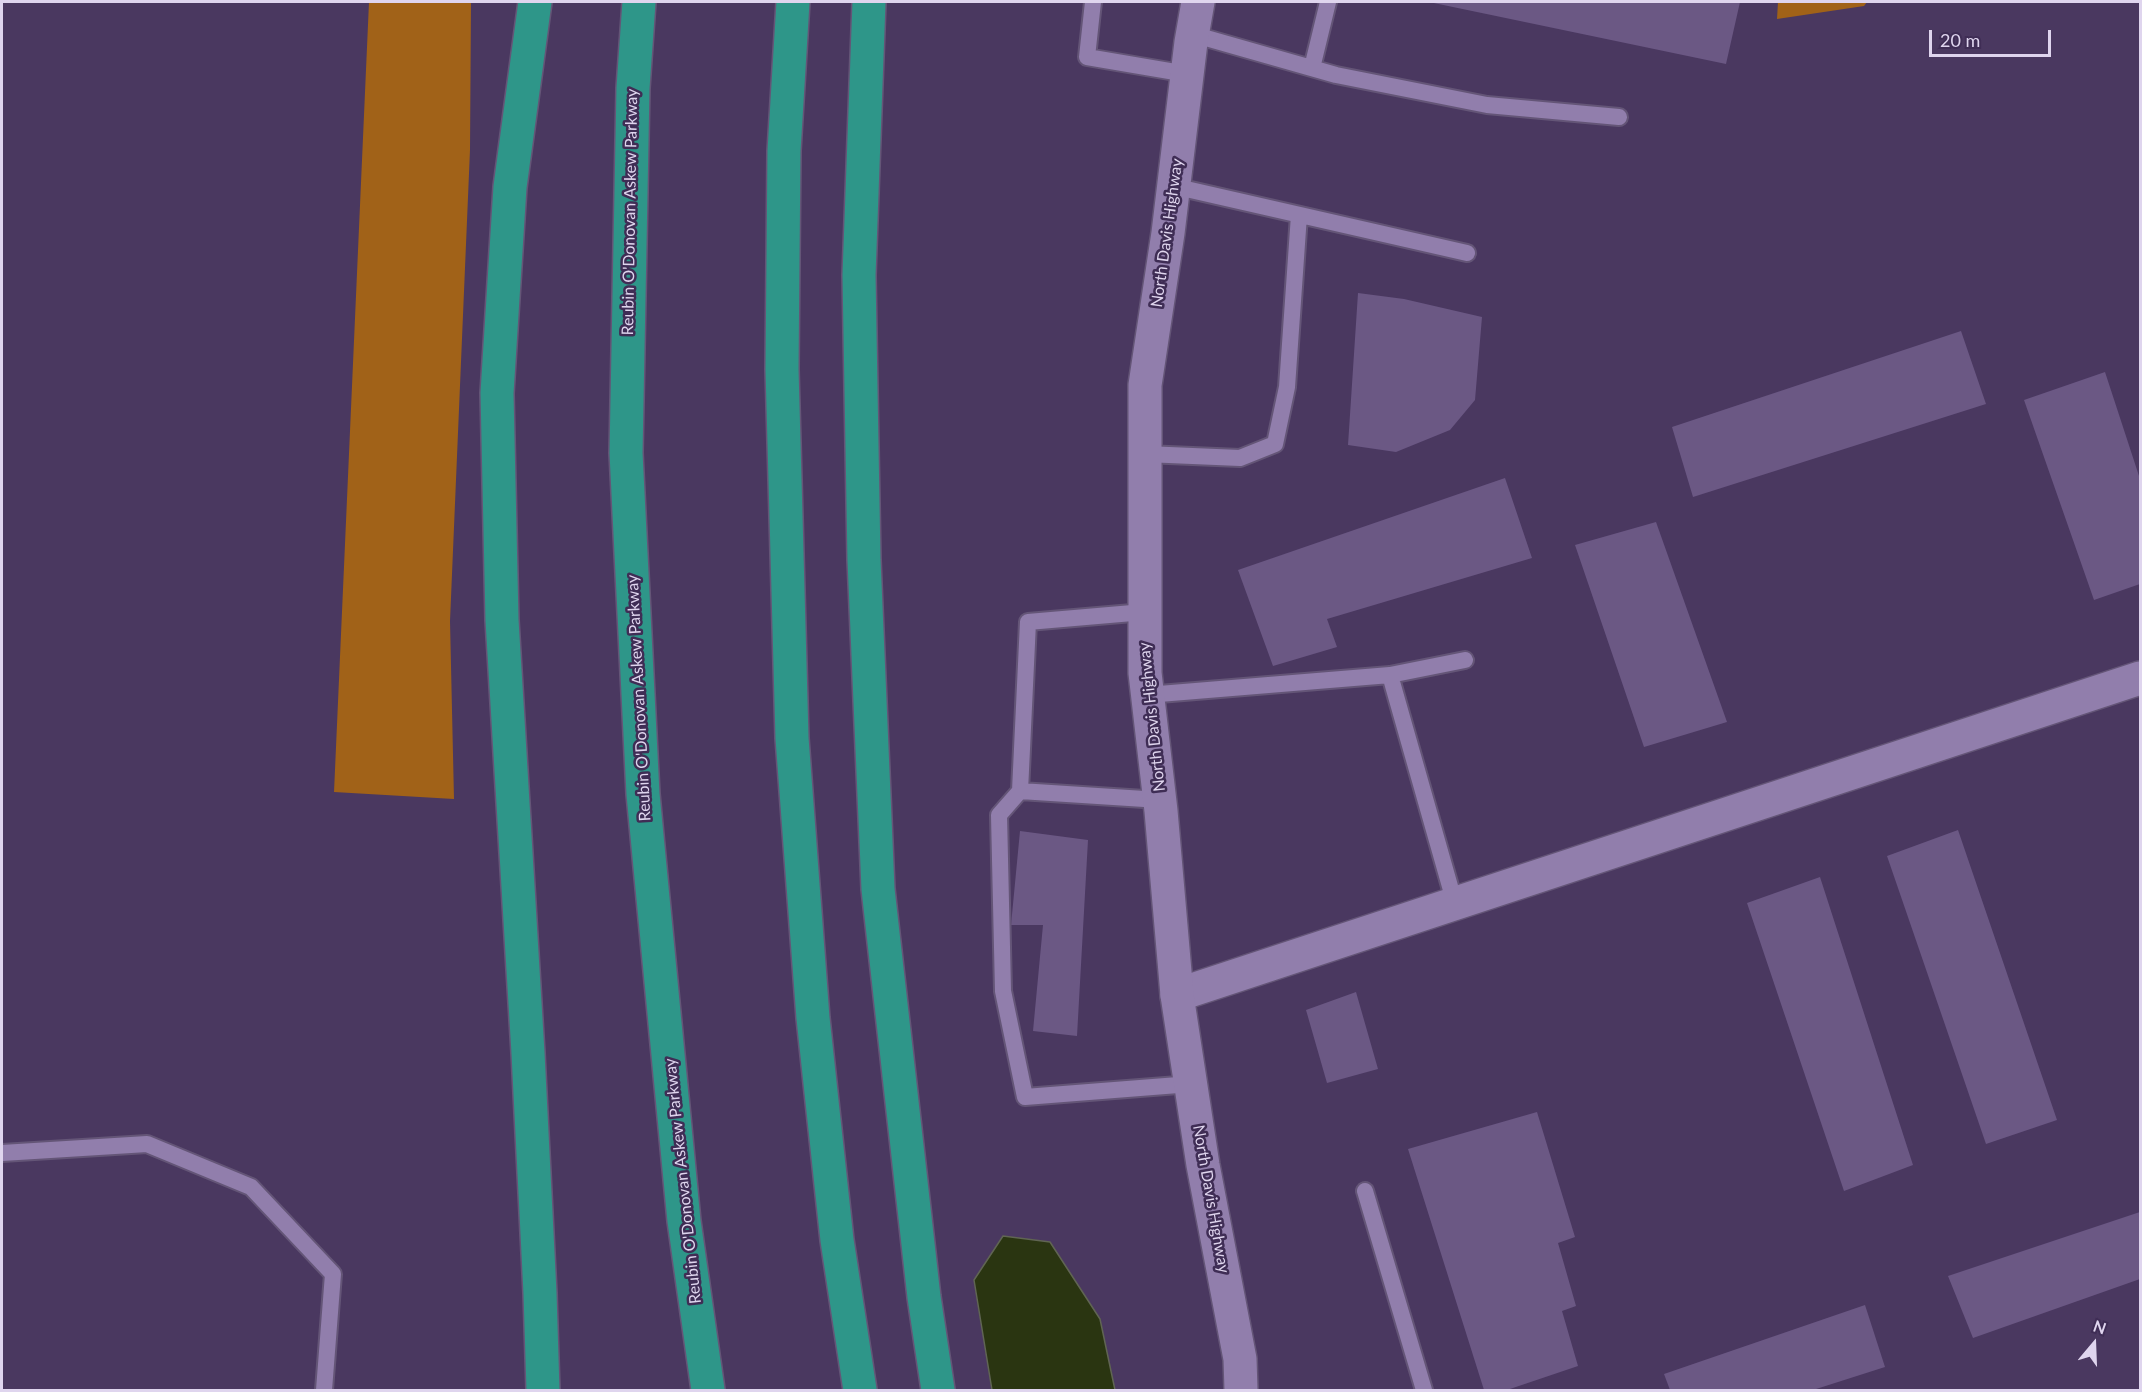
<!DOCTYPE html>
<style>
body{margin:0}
#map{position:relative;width:2142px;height:1392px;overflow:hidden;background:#4a3860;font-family:Lato,sans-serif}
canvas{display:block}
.frame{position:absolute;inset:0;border:3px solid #dfd5ee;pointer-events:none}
.north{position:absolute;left:2064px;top:1314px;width:60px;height:60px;-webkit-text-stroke:4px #3f2d55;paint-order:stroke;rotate:19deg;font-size:16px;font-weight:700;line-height:24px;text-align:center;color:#dfd5ee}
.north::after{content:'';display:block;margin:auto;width:21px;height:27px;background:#dfd5ee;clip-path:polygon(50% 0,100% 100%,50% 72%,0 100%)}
.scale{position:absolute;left:1929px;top:30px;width:122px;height:27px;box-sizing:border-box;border:3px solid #dfd5ee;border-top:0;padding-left:8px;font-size:18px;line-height:21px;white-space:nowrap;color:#dfd5ee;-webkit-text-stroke:4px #3f2d55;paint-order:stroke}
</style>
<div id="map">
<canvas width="2142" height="1392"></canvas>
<div class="frame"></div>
<div class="north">N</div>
<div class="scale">20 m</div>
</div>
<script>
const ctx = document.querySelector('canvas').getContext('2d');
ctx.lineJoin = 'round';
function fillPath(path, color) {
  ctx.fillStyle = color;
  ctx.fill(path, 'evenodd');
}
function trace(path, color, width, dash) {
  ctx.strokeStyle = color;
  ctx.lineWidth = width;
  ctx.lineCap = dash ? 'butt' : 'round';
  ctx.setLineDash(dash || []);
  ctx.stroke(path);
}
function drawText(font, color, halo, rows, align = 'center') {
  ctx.font = font + ' Lato,sans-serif';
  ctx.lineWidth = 5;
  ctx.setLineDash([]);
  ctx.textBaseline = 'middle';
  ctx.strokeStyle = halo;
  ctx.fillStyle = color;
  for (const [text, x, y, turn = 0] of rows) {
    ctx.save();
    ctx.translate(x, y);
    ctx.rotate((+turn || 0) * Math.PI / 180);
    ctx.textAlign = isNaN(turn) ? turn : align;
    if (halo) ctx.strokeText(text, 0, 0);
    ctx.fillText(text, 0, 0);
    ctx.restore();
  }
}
fillPath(new Path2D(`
 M369,2H471L470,150L450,621L454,799L334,792Z
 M1778,2H1867L1864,6L1777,19Z`), '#a16218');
const water = new Path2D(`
 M1003,1236L1050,1242L1100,1319L1115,1390H992L974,1280Z`);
fillPath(water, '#2a3511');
trace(water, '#606553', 1.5);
fillPath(new Path2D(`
 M1429,2H1740L1726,64Z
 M1358,293L1404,299L1482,317L1475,400L1450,430L1396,452L1348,445Z
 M1961,331L1986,404L1693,497L1672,427Z
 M2105,372L2140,479V584L2094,600L2024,400Z
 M1505,478L1532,558L1327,619L1337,647L1273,666L1238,570Z
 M1656,522L1727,722L1644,747L1575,545Z
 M1958,830L2057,1120L1986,1144L1887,856Z
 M1020,831L1088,840L1077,1036L1033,1031L1043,925H1011Z
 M1820,877L1913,1165L1844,1191L1747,903Z
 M1356,992L1378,1069L1327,1083L1306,1010Z
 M1537,1112L1575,1237L1558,1243L1576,1306L1562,1311L1578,1366L1507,1390H1484L1408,1149Z
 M2140,1212V1279L1973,1338L1948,1276Z
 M1865,1305L1885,1367L1813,1390H1670L1664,1374Z`), '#6b5884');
const service = new Path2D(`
 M1093,2L1087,57L1187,74
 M1192,34L1336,75L1487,105L1619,117
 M1312,68L1328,2
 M1173,186L1467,253
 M1145,454L1240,458L1275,444L1287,387L1299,215
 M1144,612L1028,622L1020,791L999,815L1003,991L1025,1097L1191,1084
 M1390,675L1455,904
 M1147,695L1390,675L1465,660
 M1020,791L1160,800
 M2,1153L147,1144L251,1187L333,1274L324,1390
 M1365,1191L1424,1390`);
const minor = new Path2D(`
 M1177,995L2140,678`);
const secondary = new Path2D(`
 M1198,2L1191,42L1168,233L1145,385V673L1161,811L1177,995L1203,1165L1240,1359L1241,1390`);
const motorway = new Path2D(`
 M535,2L510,187L497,393L502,620L528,1053L540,1293L543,1390
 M639,2L633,88L626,453L643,794L684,1221L708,1390
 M793,2L784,151L782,369L792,738L813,1018L837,1240L860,1390
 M869,2L859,275L864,560L878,889L924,1297L938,1390`);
trace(service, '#645577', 20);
trace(minor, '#645577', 36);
trace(secondary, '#645577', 36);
trace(motorway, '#645577', 36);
trace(service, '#917eac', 16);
trace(minor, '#917eac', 33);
trace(secondary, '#917eac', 33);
trace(motorway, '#2e9689', 33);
drawText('16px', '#dfd5ee', '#3f2d55', [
 ["Reubin O'Donovan Askew Parkway",630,212,-89],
 ["North Davis Highway",1167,233,-82],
 ["Reubin O'Donovan Askew Parkway",639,698,-93],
 ["North Davis Highway",1152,717,-96],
 ["Reubin O'Donovan Askew Parkway",683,1181,-96],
 ["North Davis Highway",1211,1199,80]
]);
</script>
